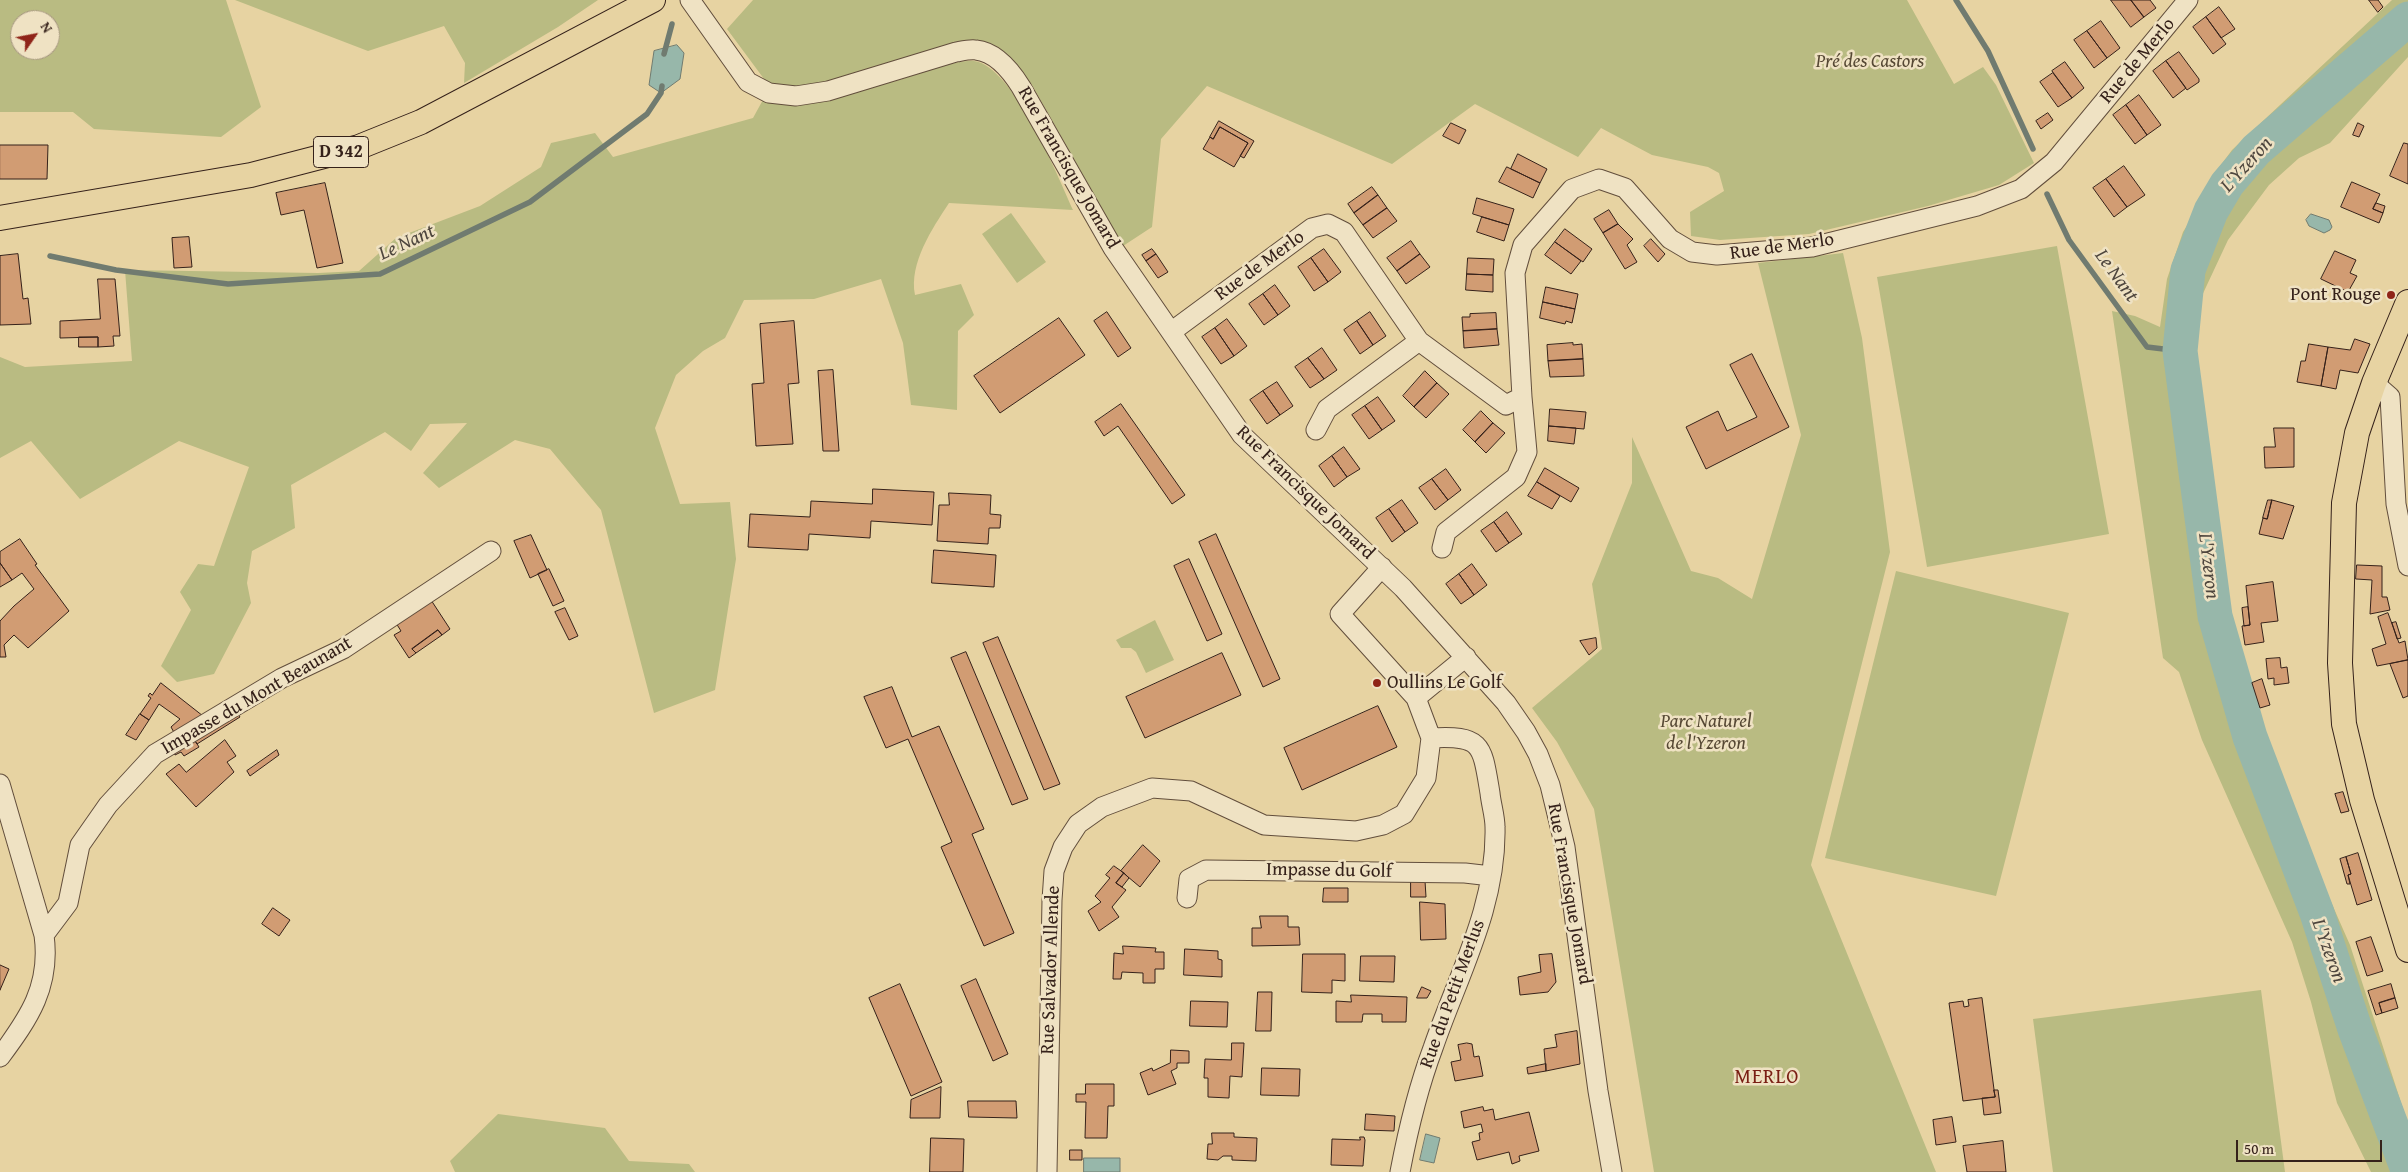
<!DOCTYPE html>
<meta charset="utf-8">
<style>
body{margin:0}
#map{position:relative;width:2408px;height:1172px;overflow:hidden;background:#e7d3a2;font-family:"Gentium Book Plus",serif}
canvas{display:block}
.north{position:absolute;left:10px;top:10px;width:50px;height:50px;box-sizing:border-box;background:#efe2c3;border:1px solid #a5957f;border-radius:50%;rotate:57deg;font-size:14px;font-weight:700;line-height:20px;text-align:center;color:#35211a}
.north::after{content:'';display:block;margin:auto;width:18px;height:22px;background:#8f2418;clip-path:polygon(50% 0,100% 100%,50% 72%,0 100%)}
.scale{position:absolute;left:2236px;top:1140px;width:146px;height:22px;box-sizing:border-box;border:2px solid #35211a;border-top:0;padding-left:6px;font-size:15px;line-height:18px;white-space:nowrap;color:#35211a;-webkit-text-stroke:4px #efe2c3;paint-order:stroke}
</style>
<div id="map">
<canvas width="2408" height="1172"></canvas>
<div class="north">N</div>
<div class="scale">50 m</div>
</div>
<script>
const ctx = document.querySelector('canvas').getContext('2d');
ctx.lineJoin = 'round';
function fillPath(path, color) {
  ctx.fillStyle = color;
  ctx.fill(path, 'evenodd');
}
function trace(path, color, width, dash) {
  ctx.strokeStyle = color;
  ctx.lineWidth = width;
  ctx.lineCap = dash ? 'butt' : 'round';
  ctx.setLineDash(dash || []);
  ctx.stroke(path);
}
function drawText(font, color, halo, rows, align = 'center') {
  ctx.font = font + ' "Gentium Book Plus",serif';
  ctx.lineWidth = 5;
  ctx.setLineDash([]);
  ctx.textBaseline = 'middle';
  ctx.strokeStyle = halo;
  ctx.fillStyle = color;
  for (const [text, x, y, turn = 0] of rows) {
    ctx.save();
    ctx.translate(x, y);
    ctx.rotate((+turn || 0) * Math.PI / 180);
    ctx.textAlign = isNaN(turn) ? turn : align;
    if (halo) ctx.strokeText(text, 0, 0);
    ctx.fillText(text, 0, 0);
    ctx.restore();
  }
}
fillPath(new Path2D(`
 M0,0H226L261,107L221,137L94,129L73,112H0ZM20,20H50V50H20Z
 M235,0H598L558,27L464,83L465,63L444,26L368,51Z
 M753,0H1907L1954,84L1983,67L1996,85L2034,163L1999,185L1928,206L1809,234L1720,240L1691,236L1690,212L1724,191L1719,173L1708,167L1652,155L1601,128L1578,157L1475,104L1392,164L1207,86L1161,139L1152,227L1123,246L1032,85L1017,65L984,41L885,65L892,82C912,77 956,59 974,61C1013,66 1058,176 1073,210L949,203C932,229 909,263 915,295L961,284L974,315L958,331L957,410L911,405L903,343L881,279L814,299L744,300L725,338L703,351L676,375L655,428L680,504L730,502L736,559L715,690L654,713L601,510L550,449L515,440L439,488L423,473L467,423L430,424L411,451L385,432L291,485L295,528L252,551L247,583L251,603L214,674L177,682L161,666L191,610L180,592L198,564L214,566L249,467L179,441L80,499L31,441L0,458V357L25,367L132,361L125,270L318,273L359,271L396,238L480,206L541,167L551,143L595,133L613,157L753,118L770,87L727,29Z
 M2392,0H2408V57L2330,143L2299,158L2269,185L2228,240L2199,302L2193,346L2195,404L2208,487L2219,537L2240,665L2294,818L2350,945L2408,1124V1172H2371L2337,1103L2311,1002L2292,942L2202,740L2179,672L2163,658L2112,311L2135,316L2160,327L2167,279L2183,232L2216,179L2215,173L2232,150Z
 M1011,213L1046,262L1017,283L982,234Z
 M2057,246L2109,534L1927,567L1877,277Z
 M1843,253L1862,338L1890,552L1811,865L1936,1172H1654L1594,809L1557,742L1532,708L1602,649L1592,584L1632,483V437L1691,571L1718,578L1752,599L1801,435L1758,263Z
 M1896,571L2069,613L1996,896L1825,858Z
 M1155,620L1174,660L1146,673L1136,652L1131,648H1121L1116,640Z
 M2261,990L2285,1172H2053L2033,1019Z
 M498,1114L605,1128L629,1161L689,1164L695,1172H455L450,1161Z`), '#b9bb82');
const water = new Path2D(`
 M677,45L684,53L680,79L661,93L649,85L654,51Z
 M2311,214L2329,220L2332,227L2330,230L2324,233L2309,226L2306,220Z
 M1426,1134L1440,1138L1434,1163L1420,1160Z
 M1084,1158H1120V1172H1084Z`);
fillPath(water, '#97b7aa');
trace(water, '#707b70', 1);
trace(new Path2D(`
 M1956,0L1988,51L2033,149
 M664,54L672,24
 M2047,194L2069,240L2147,347L2180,351
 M50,256L116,270L228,284L380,274L530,202L647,114L661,93L662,86`), '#707b70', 5.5);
trace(new Path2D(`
 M2408,19L2256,150L2227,184L2211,211L2188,270L2180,351L2215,616L2250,737L2317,913L2355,1029L2408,1170`), '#97b7aa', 35);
const building = new Path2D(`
 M2111,0H2131L2144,17L2131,27Z
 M2131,0H2150L2156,8L2144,17Z
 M2369,0H2378L2383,7L2378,12Z
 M2219,7L2235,29L2221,38L2206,17Z
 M2206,17L2226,44L2213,54L2193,27Z
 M2101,21L2120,48L2107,58L2087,31Z
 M2087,31L2107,58L2094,68L2074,40Z
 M2179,52L2199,79V82L2187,90L2166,61Z
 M2166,61L2186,88L2173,98L2153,71Z
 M2065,62L2084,88L2072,98L2052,71Z
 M2053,73L2072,98L2058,107L2040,82Z
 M2139,95L2161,125L2147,135L2126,105Z
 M2126,105L2147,135L2135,144L2113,115Z
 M2048,113L2053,120L2041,129L2036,121Z
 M1219,121L1254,141L1244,158L1240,156L1248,143L1220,127L1213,139L1210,137Z
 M1451,123L1466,130L1459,144L1443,136Z
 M2358,123L2364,126L2359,137L2353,135Z
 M1220,127L1248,143L1234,167L1203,149L1210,137L1213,139Z
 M2404,143L2408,144V184L2390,176Z
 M0,145H48L47,179H0Z
 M1518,154L1547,169L1540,183L1511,169Z
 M2124,166L2145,195L2127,207L2106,179Z
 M1507,167L1540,183L1533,198L1499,182Z
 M2106,179L2127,207L2114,217L2093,188Z
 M2352,182L2380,194L2373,209L2383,213L2379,223L2341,207Z
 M325,183L343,263L317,268L304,210L281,215L276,193Z
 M1372,187L1378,195L1354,213L1348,204Z
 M1378,195L1387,208L1363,225L1354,213Z
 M1477,198L1514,209L1509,225L1473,214Z
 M2376,203L2385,206L2383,213L2373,209Z
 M1387,208L1397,221L1373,238L1363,225Z
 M1609,210L1618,224L1603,233L1594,219Z
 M1482,217L1509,225L1504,241L1477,232Z
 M1618,224L1633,239L1627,245L1637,262L1625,269L1603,233Z
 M1565,229L1592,249L1583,262L1555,242Z
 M189,237L192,267L174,268L172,238Z
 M1651,239L1665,254L1658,262L1644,246Z
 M1411,241L1420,254L1397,271L1387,258Z
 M1555,242L1581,261L1571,274L1545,255Z
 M1152,249L1156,254L1146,261L1142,255Z
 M1324,249L1341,272L1328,282L1311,258Z
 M2335,251L2356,260L2350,273L2357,276L2348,292L2321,279Z
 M18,254L23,299L28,298L31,324L0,325V256Z
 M1156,254L1168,272L1158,278L1146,261Z
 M1420,254L1430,267L1406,284L1397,271Z
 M1311,258L1328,282L1314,291L1298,267Z
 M1468,258L1494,259L1493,275L1467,274Z
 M1467,274L1493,275V292L1466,290Z
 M98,279H115L120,336H113L114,346L98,347V337L60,338V321L100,319Z
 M1275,285L1290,306L1278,315L1263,294Z
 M1546,287L1578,294L1575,309L1543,302Z
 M1263,294L1278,315L1264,325L1249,304Z
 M1543,302L1575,309L1572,323L1566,321L1565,324L1540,318Z
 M1107,312L1131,348L1118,357L1094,321Z
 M1370,312L1386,336L1373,345L1357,321Z
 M1496,313L1497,329L1463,331L1462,317H1470V314Z
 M1059,318L1085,355L1000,413L974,376Z
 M1227,319L1247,346L1234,356L1215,328Z
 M794,321L799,383L788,384L793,444L756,446L752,384L764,383L760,324Z
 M1357,321L1373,345L1360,354L1344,330Z
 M1215,328L1234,356L1221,364L1202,337Z
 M1497,329L1499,345L1464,348L1463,331Z
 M79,337H98V347H79Z
 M2355,339L2370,344L2358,373L2340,370L2336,389L2321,386L2328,347L2350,350Z
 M1573,343V345L1582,344L1583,359L1548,361L1547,345Z
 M2309,344L2328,347L2321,386L2297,382L2301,361H2305Z
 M1322,348L1337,370L1324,379L1308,358Z
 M1752,354L1789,427L1706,469L1686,427L1718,411L1727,431L1757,417L1730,365Z
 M1308,358L1324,379L1310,388L1295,367Z
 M1583,359L1584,376L1550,377L1548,361Z
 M833,370L839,451H823L818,371Z
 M1425,371L1437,383L1414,407L1403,396Z
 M1277,382L1293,406L1280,415L1263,391Z
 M1437,383L1449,394L1426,418L1414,407Z
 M1263,391L1280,415L1267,424L1250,400Z
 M1378,397L1395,421L1382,430L1365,406Z
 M1121,404L1185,495L1172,504L1118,426L1104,436L1095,422Z
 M1365,406L1382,430L1369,439L1352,415Z
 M1550,409L1586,412L1584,429L1549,426Z
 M1481,411L1493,423L1475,442L1463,430Z
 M1493,423L1505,433L1486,453L1475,442Z
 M1549,426L1576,428L1574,444L1548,441Z
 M2274,428H2294V467L2265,468L2264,447H2275Z
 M1344,447L1360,469L1347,477L1332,456Z
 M1332,456L1347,477L1334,487L1319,466Z
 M1545,468L1579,488L1571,502L1537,482Z
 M1446,469L1461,490L1448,500L1432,479Z
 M1432,479L1448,500L1435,510L1419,488Z
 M1537,482L1560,496L1552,509L1528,496Z
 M873,489L934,492L932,525L871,521L870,538L809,534L808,550L748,547L750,514L810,517L811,501L872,504Z
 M949,493L991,495L990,514L1001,515L1000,528H989L988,544L937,541L939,505H949Z
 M1402,500L1418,523L1405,532L1389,509Z
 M2268,500H2272L2267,519L2263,518Z
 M2272,500L2294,506L2283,539L2259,534L2263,518L2267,519Z
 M1389,509L1405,532L1392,542L1376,518Z
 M1507,512L1522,534L1509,543L1494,522Z
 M1494,522L1509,543L1496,552L1481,531Z
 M1216,534L1280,679L1263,687L1199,542Z
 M531,535L547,570L530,578L514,541Z
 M20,539L37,564L35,565L69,611L28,648L14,635L4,645L6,657H0V621L14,606L34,589L22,573L12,580L0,563V552Z
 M934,550L996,555L994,587L932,583Z
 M1189,559L1222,634L1207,641L1174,566Z
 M0,563L12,580L0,587Z
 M1472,564L1487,585L1474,595L1459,574Z
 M2357,565L2382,566V597H2387L2390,610L2370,614L2372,580L2356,579Z
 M549,569L564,601L553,606L538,574Z
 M1459,574L1474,595L1461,604L1446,584Z
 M2273,582L2278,621L2261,623L2264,642L2245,645L2242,626L2250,625L2246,586Z
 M431,600L450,629L442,635L438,630L412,649L416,653L409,658L394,635L401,631L396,623Z
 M2248,607L2250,625L2244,626L2242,608Z
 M565,608L578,636L569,640L555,612Z
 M2388,613L2399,643L2405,641L2408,660L2377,666L2372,649L2386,644L2378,617Z
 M2396,622L2401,638L2397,639L2392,623Z
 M438,630L442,635L416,653L412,649Z
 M998,637L1060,784L1044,790L983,643Z
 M1596,638L1597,648L1589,655L1580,641Z
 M966,652L1028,799L1012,805L951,658Z
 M1222,653L1241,695L1145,738L1126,697Z
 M2280,658L2281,668L2287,667L2289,683L2274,685V678L2268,679L2266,659Z
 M2408,660V696L2403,698L2390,664Z
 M2262,679L2270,705L2260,708L2252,683Z
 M161,683L203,716L176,736L171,727L180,719L159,704L149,720L140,714L151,698L148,696L150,693L152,695Z
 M892,687L912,737L939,726L984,829L972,834L1014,933L984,946L941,847L952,842L908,739L886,748L864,697Z
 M1378,706L1397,747L1302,790L1284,748Z
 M236,711L240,717L197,744L192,736Z
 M140,714L149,720L136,740L126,735Z
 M192,736L199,747L184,756L181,752L175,755L172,750Z
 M225,740L236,756L227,762L234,772L196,807L166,774L179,764L186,772Z
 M277,750L279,755L250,776L247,771Z
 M2343,792L2349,811L2341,813L2335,794Z
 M1143,845L1160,861L1140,887L1121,871Z
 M2358,853L2372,900L2357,905L2348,875L2351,874L2346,857Z
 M2346,857L2351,874L2348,875L2350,884H2347L2340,859Z
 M1114,866L1124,873L1116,883L1126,890L1112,907L1119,917L1099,931L1088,911L1101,902L1095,896L1110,878L1106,875Z
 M1124,873L1129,878L1122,887L1116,883Z
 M1411,880L1425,881L1426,897H1411Z
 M1324,888H1348V902H1323Z
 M1420,902L1445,904L1446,939L1421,940Z
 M273,908L290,920L279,936L262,924Z
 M1260,916H1288V927H1299L1300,945L1252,946V928H1261Z
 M2371,937L2383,971L2367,976L2356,942Z
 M1123,946L1156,948L1155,952H1164V969H1155V983H1143V973L1122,972L1121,979H1113L1114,953L1123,954Z
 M1185,949L1218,951V959L1222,960V977L1184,975Z
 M1303,954H1345V981L1332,980V993L1302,992Z
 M1552,954L1556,982L1548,992L1520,995L1518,977L1541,972L1539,955Z
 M1361,956H1395L1394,982L1360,981Z
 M0,965L9,969L0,990Z
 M976,979L1008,1054L993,1061L961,986Z
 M900,984L942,1082L911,1096L869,998Z
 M2391,984L2395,998L2379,1003L2382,1013L2376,1015L2368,991Z
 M1422,987L1431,991L1427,998H1417Z
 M1258,992H1272L1271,1031H1256Z
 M1351,995L1407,997L1406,1022H1382V1014H1363L1362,1022H1336V1001L1351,1002Z
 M1982,998L1995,1097L1963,1101L1949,1003L1963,1001L1964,1007L1969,1006L1968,1000Z
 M2395,998L2398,1008L2382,1013L2379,1003Z
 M1191,1001L1228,1002L1227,1027L1190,1026Z
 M1577,1031L1580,1064L1546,1071L1544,1049L1557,1047L1555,1035Z
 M1232,1043H1244L1242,1077L1230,1076L1229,1098L1208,1097V1078H1204L1205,1059L1231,1060Z
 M1467,1043L1472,1044L1474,1057L1479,1056L1483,1076L1455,1081L1451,1062L1461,1060L1458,1045Z
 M1171,1050L1189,1051V1063H1177V1068L1171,1071L1176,1084L1148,1095L1140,1073L1152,1068L1153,1071L1170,1063Z
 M1546,1064V1071L1528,1074L1527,1068Z
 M1262,1068L1300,1069L1299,1096L1261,1095Z
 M1086,1084H1114V1106H1108L1107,1138H1085L1086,1102H1076V1094H1085Z
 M941,1087L940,1118H910L911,1100Z
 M1994,1090H1998L2001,1113L1984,1115L1982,1098L1995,1097Z
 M968,1101H1016L1017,1118L969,1117Z
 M1483,1107L1484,1111L1493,1109L1495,1120L1529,1112L1539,1151L1519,1156L1520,1161L1512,1164L1509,1152L1477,1160L1472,1142L1480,1140L1479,1133L1483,1132L1481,1124L1464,1128L1461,1112Z
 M1366,1114L1395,1116L1394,1131L1365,1130Z
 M1952,1117L1956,1142L1936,1145L1933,1120Z
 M1212,1133H1234V1137L1257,1138L1256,1161L1232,1160V1156H1223L1218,1160L1207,1159L1208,1144H1212Z
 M1360,1137H1364L1365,1140L1363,1166L1331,1165L1332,1139L1360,1140Z
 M931,1138L964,1139L963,1172H930Z
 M2003,1141L2006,1172H1967L1963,1146Z
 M1070,1150H1082V1160H1070Z`);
fillPath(building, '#d19c73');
trace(building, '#35211a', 1);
const minor = new Path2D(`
 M690,0L748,82L769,93L796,96L828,91L956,52C962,51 970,49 976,50C996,52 1011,71 1021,87L1113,248L1242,435L1403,588L1506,703L1526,732L1538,754L1550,785L1565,847L1598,1091L1612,1172
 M1171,332L1312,228L1328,224L1344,232L1419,341L1506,405L1522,397L1515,273L1523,245L1572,189L1599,179L1625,188L1670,239L1692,252L1717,255L1812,247L1977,206L2021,189L2054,162L2188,0
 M2374,383L2390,397L2396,504L2408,566
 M1316,430L1327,409L1419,341
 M1442,548L1446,532L1516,477L1527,452L1522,397
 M1416,698L1466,657
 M0,784L44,935C51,986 29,1018 0,1057
 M1187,898L1189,879L1206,870L1465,873L1491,876
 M44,935L68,903L80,845L108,805L155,754L282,678L343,649L491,551
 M1047,1172L1052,900L1054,871L1063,847L1078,824L1102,807L1152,788L1191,791L1264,825L1356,831L1383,825L1404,814L1426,778L1431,738L1416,698L1340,614L1382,567
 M1400,1172C1408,1130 1418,1088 1433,1048C1458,975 1497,906 1495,827C1495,816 1491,804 1490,793C1482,745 1483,735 1431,738`);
const major = new Path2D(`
 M0,218L251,175L359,147L421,122L653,0
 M2408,302L2374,383L2357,433L2344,503L2340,663L2344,724L2362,800L2408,950`);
trace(minor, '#624e3c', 21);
trace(major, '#35211a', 26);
trace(minor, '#efe2c3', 19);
trace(major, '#e7d3a2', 24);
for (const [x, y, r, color] of [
 [2391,295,5,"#8f2418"],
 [1377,683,5,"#8f2418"]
]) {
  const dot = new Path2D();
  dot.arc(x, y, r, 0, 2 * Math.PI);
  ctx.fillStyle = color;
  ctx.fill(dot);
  trace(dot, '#efe2c3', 2);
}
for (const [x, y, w] of [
 [341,152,55]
]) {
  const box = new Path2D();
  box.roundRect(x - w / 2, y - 15.5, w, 31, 4);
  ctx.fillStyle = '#efe2c3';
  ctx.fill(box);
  trace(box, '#35211a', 1);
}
drawText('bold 18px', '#35211a', null, [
 ["D 342",341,152]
]);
drawText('19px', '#35211a', '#efe2c3', [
 ["Rue de Merlo",2138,61,-50],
 ["Rue Francisque Jomard",1068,168,60],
 ["Rue de Merlo",1782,247,-8],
 ["Rue de Merlo",1260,266,-36],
 ["Rue Francisque Jomard",1305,493,44],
 ["Impasse du Mont Beaunant",257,696,-30],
 ["Impasse du Golf",1329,871,1],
 ["Rue Francisque Jomard",1569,894,80],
 ["Rue Salvador Allende",1051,970,-88],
 ["Rue du Petit Merlus",1453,994,-70]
]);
drawText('italic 19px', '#564834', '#efe2c3', [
 ["Pré des Castors",1870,62],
 ["Parc Naturel",1706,722],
 ["de l'Yzeron",1706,744]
]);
drawText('19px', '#35211a', '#efe2c3', [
 ["Pont Rouge",2381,295],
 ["Oullins Le Golf",1387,683,"left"]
], 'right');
drawText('italic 20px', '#4e463e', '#efe2c3', [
 ["L'Yzeron",2247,165,-48],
 ["Le Nant",407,243,-25],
 ["Le Nant",2116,276,54],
 ["L'Yzeron",2208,566,83],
 ["L'Yzeron",2328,951,70]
]);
ctx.letterSpacing = '1px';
drawText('20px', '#7a1f14', '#efe2c3', [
 ["MERLO",1767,1078]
]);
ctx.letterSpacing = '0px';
</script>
